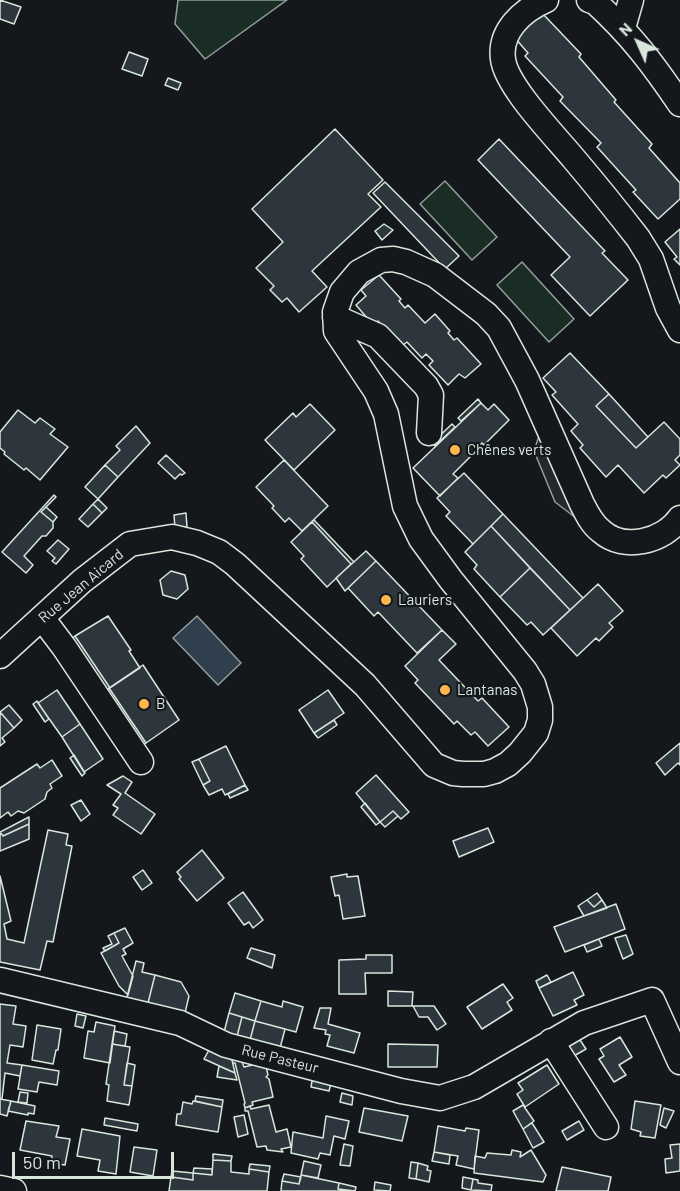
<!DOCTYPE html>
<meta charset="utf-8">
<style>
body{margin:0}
#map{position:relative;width:680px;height:1191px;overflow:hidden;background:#14181c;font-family:Barlow,sans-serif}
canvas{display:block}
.north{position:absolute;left:608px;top:12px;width:60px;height:60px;-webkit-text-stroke:4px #14181c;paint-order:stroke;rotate:315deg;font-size:16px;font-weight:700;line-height:24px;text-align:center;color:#d8e6dc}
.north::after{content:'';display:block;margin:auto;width:21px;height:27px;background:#d8e6dc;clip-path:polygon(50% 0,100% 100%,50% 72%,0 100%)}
.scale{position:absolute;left:12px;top:1152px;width:162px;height:27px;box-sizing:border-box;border:3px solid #d8e6dc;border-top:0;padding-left:8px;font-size:18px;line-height:21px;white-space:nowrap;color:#d8e6dc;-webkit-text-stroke:4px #14181c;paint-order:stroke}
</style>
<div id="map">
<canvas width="680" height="1191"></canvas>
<div class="north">N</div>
<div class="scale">50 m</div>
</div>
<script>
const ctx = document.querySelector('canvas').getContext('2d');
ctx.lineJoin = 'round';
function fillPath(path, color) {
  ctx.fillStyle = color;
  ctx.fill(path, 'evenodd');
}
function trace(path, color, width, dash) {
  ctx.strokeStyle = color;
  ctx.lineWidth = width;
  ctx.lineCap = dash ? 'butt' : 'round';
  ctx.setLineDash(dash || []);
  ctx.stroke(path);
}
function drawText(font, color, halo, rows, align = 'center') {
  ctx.font = font + ' Barlow,sans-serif';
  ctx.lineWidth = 4.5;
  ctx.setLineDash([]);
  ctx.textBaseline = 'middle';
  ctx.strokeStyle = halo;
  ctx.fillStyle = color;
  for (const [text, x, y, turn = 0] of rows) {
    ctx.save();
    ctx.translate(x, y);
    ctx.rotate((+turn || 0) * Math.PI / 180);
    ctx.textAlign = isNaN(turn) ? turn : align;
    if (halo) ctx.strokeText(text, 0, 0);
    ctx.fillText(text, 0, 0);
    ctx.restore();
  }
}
const green = new Path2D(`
 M178,0H287L205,59L175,24Z
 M445,181L497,237L472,260L420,204Z
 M522,262L574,319L549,342L497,285Z`);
fillPath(green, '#1a2d24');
trace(green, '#939e99', 1.5);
const parking = new Path2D(`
 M541,430L580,521L555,502L534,451Z`);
fillPath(parking, '#24282b');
trace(parking, '#939e99', 1.5);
const water = new Path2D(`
 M197,616L241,663L218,685L173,638Z`);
fillPath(water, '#2f3f4d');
trace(water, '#939e99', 1.5);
const building = new Path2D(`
 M0,0L21,7L14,24L0,19Z
 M542,13L581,54L579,57L616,100L614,102L652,144L649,148L680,183V199L658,219L633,192L636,190L597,147L601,143L560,101L563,97L525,56L528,53L515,38Z
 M129,52L148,59L142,76L122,69Z
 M168,78L181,83L178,90L165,85Z
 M335,129L383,180L368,194L381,207L312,271L327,287L299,312L287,298L282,302L270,290L274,286L256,268L283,242L252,209Z
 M499,139L605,251L602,253L628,280L590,316L551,275L570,257L478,160Z
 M385,182L459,256L445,269L373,193Z
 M384,224L393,230L382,240L375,231Z
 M680,229V265L674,259L677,257L665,242Z
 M379,275L401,299L399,301L405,308L408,305L425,323L435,314L450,331L448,333L454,340L457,338L481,364L465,378L459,374L448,385L429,365L433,361L426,354L422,358L407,342L397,350L384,328L378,321L373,325L356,305L366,296L361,290Z
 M570,353L609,394L596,406L636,448L664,422L680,439V455L675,460L680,465L666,478L663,475L644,493L618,465L606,477L580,448L583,445L571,431L578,424L552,395L556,392L543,378Z
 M609,394L648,437L636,448L596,406Z
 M478,399L481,403L461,421L458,418Z
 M481,403L488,410L494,404L509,420L484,445L482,443L476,449L477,450L453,474L458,478L440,496L413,468Z
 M310,404L335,430L294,470L265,440L293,413L296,417Z
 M18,410L35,423L40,418L55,429L50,434L68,447L40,480L26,468L24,470L4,454L5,452L0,448V432Z
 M452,424L455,427L435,446L432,443Z
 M136,426L150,443L118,477L105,465L120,450L116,446Z
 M166,455L185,473L182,475L180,474L175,479L158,463Z
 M284,460L328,506L302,531L289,518L285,522L272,508L274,506L256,487Z
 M105,465L118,477L98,499L85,487Z
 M464,473L503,514L473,544L446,516L450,512L437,498Z
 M54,495L56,497L41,512L53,522V528L46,536H42L24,556L33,565L26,573L2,552Z
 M98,499L107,508L102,513L93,504Z
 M93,504L102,513L88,527L79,519Z
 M46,507L57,517L53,522L41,512Z
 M186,513L187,527L175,528L174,515Z
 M503,514L583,598L570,610L491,526Z
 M314,520L354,562L351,564L312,522Z
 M312,522L351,564L327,587L301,559L304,556L291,542Z
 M491,526L530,568L500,597L474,569L477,565L465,552Z
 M58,540L69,549L56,564L52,561L55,558L47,551Z
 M366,551L376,561L345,591L336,578Z
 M376,561L442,630L417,653L378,612L374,616L348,588Z
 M530,568L570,610L543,635L531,622L527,625L500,597Z
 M171,571L185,575L188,589L177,599L163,595L160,580Z
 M598,584L623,611L609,623L613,627L599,641L596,638L577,656L551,628Z
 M108,616L131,650L129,651L140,668L110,688L75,636Z
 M442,630L456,644L439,660L478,701L482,698L509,727L488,746L475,732L471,735L457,721L454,724L415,683L418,680L405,666Z
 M75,636L110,688L104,692L69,641Z
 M143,665L179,720L146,743L109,688Z
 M109,688L146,743L140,747L103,692Z
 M57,690L80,724L62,737L38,703Z
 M328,690L344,713L314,733L299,710Z
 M37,701L49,719L45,722L33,704Z
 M9,705L22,720L14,728L0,712Z
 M0,712L14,728L2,738L5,742L0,746Z
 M334,720L337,725L318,738L314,733Z
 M80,724L103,759L84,772L62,737Z
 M680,743V765L678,763L665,775L656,763Z
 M226,746L245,785L225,795L222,789L209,795L203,785L210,781L199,759Z
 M74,755L85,773L82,776L70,758Z
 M199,759L210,781L203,785L192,762Z
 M52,760L62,776L50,784L52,788L47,792L45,799L24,813L18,811L11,816L8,812L0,818V788L37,764L40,768Z
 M376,775L409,812L401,819L393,811L380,822L356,793Z
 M123,776L132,782L125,793L155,814L141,834L113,815L118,808L113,805L121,794L107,785Z
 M245,785L248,790L230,798L228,794Z
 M81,800L90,814L81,821L71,805Z
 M365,803L380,822L376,825L361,807Z
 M393,811L398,816L385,827L380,822Z
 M29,817V824L3,836L0,832Z
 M29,824V839L0,851V832L3,836Z
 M488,828L494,842L459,857L453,841Z
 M48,830L68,834L66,845L72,846L53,942L47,941L40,970L0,962V876L11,921L4,924L7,939L24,943Z
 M202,850L224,878L197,901L179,879L181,877L177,872Z
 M143,870L152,883L142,890L133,877Z
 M347,874V877L358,876L365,916L343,919L339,895L335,896L331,877Z
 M243,892L263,920L253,928L249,922L244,925L228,903Z
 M597,893L602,900L594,907L587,900Z
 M587,900L594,907L602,900L607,908L584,916L578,906Z
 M616,904L625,929L565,952L554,927Z
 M125,928L133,943L123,949L126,954L122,956L133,976L128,995L119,986L101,953L119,943L114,933Z
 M114,933L119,943L105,951L103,948L112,944L108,936Z
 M626,935L633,954L623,959L615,938Z
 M599,939L602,946L587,952L584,945Z
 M251,948L275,955L272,968L247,958Z
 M366,955H392V973H365L366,994H339V960L366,959Z
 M136,961L144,963L142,972L155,975L146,1011L125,1005Z
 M573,972L584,995L574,1000L577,1005L553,1016L539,988Z
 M155,975L181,982L189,996L184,1017L146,1011Z
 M547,975L551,982L539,988L536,981Z
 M503,984L513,998L507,1002L512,1010L482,1029L467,1007Z
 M388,991L413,992L412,1006H388Z
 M235,993L261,1001L255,1021L229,1013Z
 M261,1001L282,1007L283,1001L303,1007L296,1032L255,1021Z
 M0,1004L16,1006L13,1024L26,1026L23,1047L10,1045L7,1063L22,1065L20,1076L5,1073L2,1099H0Z
 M413,1006H434L446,1024L437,1030L428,1017H419Z
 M320,1008H331L328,1024L360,1033L354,1053L327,1046L330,1035L325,1034L326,1030L314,1028Z
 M229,1013L242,1017L236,1040L223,1036Z
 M77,1014L86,1016L83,1028L75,1026Z
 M242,1017L255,1021L249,1044L236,1040Z
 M255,1021L285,1029L279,1052L249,1044Z
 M96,1022L115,1026L110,1063L84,1058L88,1031L94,1032Z
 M37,1025L61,1029L58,1050H56L53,1064L32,1060Z
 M114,1031L127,1034L125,1046L112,1044Z
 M576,1034L586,1049L572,1057L561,1040Z
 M620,1037L632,1057L619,1065L626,1075L614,1082L599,1059L604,1056L600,1049Z
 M112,1044L130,1047L124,1085L132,1086L129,1105L107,1101L109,1085L106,1084Z
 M388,1044L438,1045L437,1067H388Z
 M209,1050L232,1060L235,1073L204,1059Z
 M232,1056L241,1059L244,1067L261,1063L266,1066L268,1075L266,1077L269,1079L273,1097L252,1102L253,1105L245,1108L244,1104L245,1103L235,1063H233L232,1060Z
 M127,1063L135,1065L132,1086L124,1085Z
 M22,1065L59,1071L57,1085L39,1082L37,1092L18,1089Z
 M547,1065L559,1084L525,1107L517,1094L523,1090L518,1083Z
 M219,1066L235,1073L237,1080L217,1077Z
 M314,1070L333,1075L329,1091L311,1087Z
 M20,1092L28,1093L27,1103L18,1102Z
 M342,1093L353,1096L352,1105L340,1102Z
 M196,1096L223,1100L222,1107L195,1101Z
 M0,1099L11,1101L7,1116L0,1114Z
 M11,1101L35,1106L34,1114L28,1113V1115L8,1111Z
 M193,1101L222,1107L218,1132L176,1125L177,1114H181L183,1102L192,1104Z
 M635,1101L661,1105L655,1138L640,1136L641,1132L631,1129Z
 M269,1105L276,1132L287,1129L291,1147L281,1149L283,1152L267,1150L266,1146L257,1147L248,1111H245V1108L250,1106L251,1109Z
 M523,1105L534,1121L523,1129L513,1111Z
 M364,1108L408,1116L402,1141L359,1132Z
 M664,1108L674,1111L666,1128L660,1125Z
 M244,1115L248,1134L238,1137L234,1117Z
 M326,1116L349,1121L345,1139L334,1136L330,1155L320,1153L318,1159L291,1153L293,1132L323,1138Z
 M105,1118L138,1124L137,1131L104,1125Z
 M26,1121L59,1126L56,1137L70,1139L65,1165L51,1163L52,1156L20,1150Z
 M579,1121L584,1130L567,1140L562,1131Z
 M532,1123L544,1142L533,1148L523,1129Z
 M438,1126L465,1131L466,1128L479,1130L474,1169L456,1165L458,1156L434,1152Z
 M82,1129L120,1136L116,1174L98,1171L100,1160L77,1156Z
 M344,1144L353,1146L350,1166L340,1165Z
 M680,1144V1171L666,1173L665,1159L672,1158L670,1145Z
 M134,1147L157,1150L153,1176L130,1172Z
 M512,1150L521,1152L520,1157L531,1150L546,1175L543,1182L474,1173L475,1156L485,1158L487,1153L511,1155Z
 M434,1152L450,1155L449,1164L432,1161Z
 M213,1154L232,1156L231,1161L213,1160Z
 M213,1160L231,1161V1172L249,1174V1169L269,1172L267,1191H169L171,1177L193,1180V1173L212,1175Z
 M304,1161L321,1165L318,1178L301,1175Z
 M411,1162L418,1163L416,1179L409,1178Z
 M418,1163L428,1166L427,1170L431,1171L429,1182L416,1179Z
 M250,1164L270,1166L269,1172L249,1169Z
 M562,1167L611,1177L608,1191H556Z
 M194,1168L212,1169V1175L193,1173Z
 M172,1171L193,1173V1180L171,1177Z
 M284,1174L301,1177L299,1184L282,1181Z
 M301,1175L339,1183L338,1189L346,1191H281L282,1181L299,1184Z
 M463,1177L473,1179L471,1190L462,1188Z
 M473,1179L478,1180V1183L492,1185L491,1191L471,1190Z
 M375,1182L391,1185L390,1191L374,1190Z
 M339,1183L356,1187L355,1191L338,1189Z`);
fillPath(building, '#2c363c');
trace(building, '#d8e6dc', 1.5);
const minor = new Path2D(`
 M546,0C523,10 499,31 503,59C506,86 555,136 574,159C596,185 617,211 638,238L651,259L668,308L680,330
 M589,0L595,2C631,35 653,64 680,104
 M623,28L631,0
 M335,317L378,336L426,386L431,395L429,433
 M42,618L64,647L141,762
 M0,656L82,581L130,544L172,537L197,543L219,552L235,564L365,685L434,765L453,773L463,774H484L495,771L508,764L520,753L536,733L540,720V707L533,684L525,671L451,580L421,539L405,506L386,414L376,391L336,331L335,312L342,292L359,272L381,260L393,259L406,262L435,275L486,314L499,328L527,380L582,504C587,514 592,524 601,531C624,552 664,541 680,518
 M0,980L180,1023L226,1045L401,1091L440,1098L474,1087L584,1023L652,1000L680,1062
 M551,1041L606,1127
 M0,1188L14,1191`);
trace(minor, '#d8e6dc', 27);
trace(minor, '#14181c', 24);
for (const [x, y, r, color] of [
 [455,450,6,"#ffb74d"],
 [386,600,6,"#ffb74d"],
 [445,690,6,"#ffb74d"],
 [144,704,6,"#ffb74d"]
]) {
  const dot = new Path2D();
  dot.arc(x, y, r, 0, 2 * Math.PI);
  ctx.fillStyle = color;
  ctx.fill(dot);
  trace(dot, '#14181c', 2);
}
drawText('15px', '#d8e6dc', '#14181c', [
 ["Chênes verts",467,450],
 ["Lauriers",398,600],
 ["Lantanas",457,690],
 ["B",156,704]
], 'left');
drawText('15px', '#d8e6dc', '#14181c', [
 ["Rue Jean Aicard",81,586,-40],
 ["Rue Pasteur",280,1059,14]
]);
</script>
